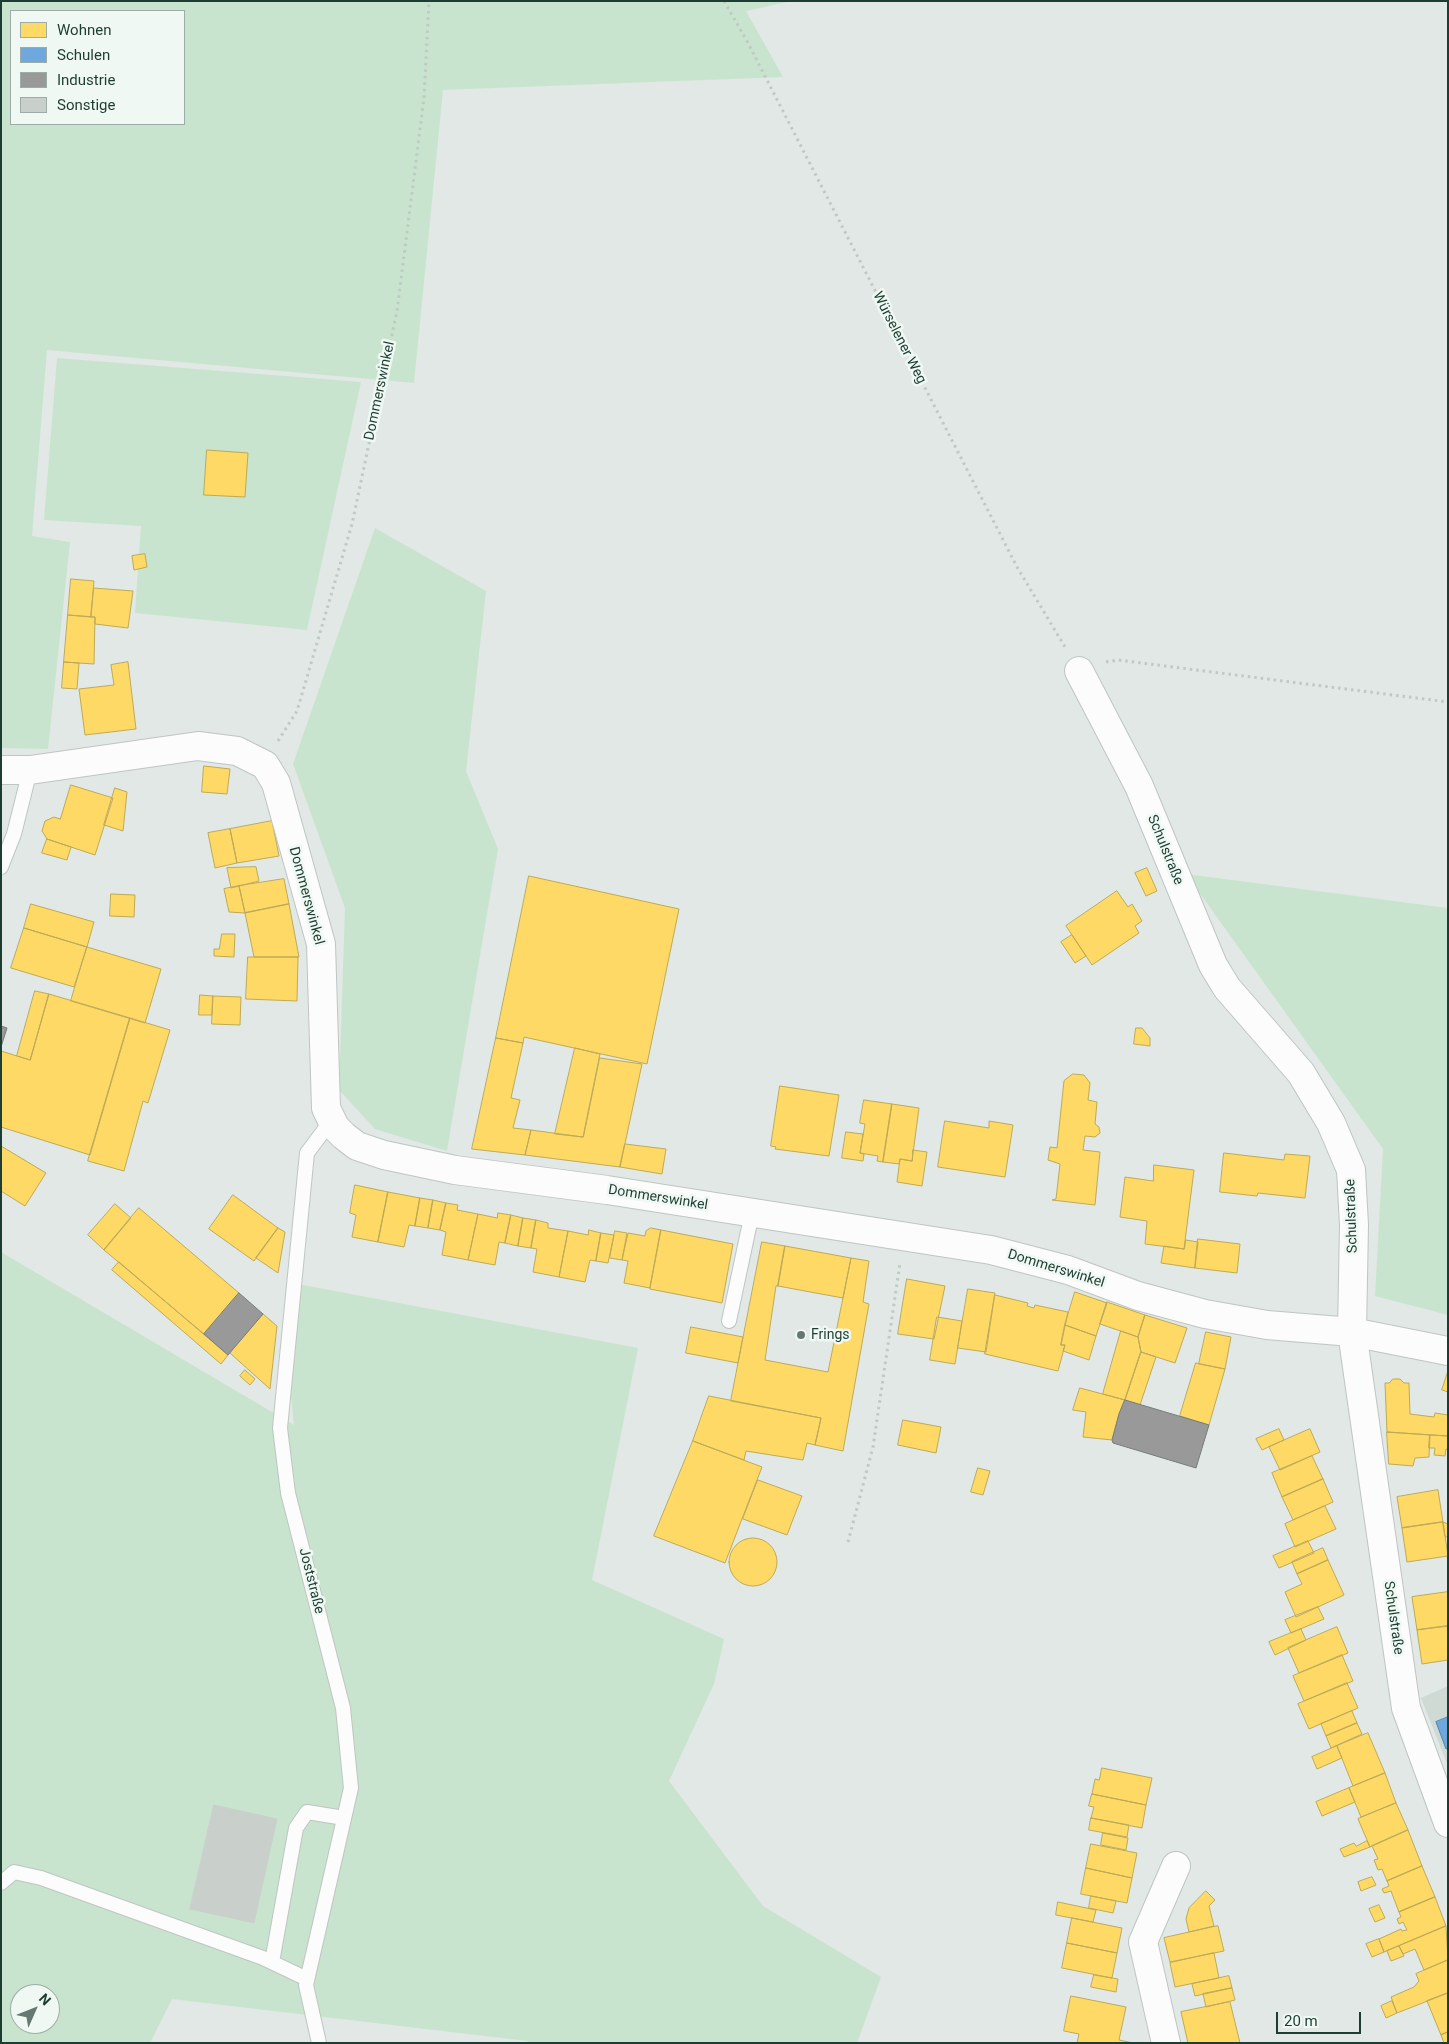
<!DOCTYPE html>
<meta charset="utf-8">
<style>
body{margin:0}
#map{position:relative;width:1449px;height:2044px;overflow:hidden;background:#e2e8e5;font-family:Roboto,sans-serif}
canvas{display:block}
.frame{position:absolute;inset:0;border:2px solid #1e3d32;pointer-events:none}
.legend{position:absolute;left:10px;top:10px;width:175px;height:115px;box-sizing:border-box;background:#eff8f3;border:1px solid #9bada6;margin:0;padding:6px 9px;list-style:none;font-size:15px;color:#1e3d32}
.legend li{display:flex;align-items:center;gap:10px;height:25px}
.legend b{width:25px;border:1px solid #9bada6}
.north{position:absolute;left:10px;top:1984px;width:50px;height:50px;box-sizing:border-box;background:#eff8f3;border:1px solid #9bada6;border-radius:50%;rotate:46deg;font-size:14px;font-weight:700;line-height:20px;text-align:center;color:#1e3d32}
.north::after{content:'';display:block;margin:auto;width:18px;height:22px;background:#637971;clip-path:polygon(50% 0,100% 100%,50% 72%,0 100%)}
.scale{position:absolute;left:1276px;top:2012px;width:85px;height:22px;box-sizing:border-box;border:2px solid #1e3d32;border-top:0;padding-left:6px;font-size:15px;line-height:18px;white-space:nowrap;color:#1e3d32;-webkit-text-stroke:4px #eff8f3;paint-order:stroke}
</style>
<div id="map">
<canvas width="1449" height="2044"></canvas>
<div class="frame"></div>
<ul class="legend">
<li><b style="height:14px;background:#ffd966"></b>Wohnen</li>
<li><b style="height:14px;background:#6fa8dc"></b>Schulen</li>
<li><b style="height:14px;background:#999"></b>Industrie</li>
<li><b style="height:14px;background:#c9d0cc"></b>Sonstige</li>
</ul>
<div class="north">N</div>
<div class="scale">20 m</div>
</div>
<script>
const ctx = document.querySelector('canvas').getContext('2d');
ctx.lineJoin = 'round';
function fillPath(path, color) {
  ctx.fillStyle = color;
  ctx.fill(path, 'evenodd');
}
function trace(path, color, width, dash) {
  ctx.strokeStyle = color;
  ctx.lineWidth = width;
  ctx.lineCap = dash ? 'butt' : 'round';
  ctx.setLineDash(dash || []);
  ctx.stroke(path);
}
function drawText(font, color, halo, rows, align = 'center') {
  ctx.font = font + ' Roboto,sans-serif';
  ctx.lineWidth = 5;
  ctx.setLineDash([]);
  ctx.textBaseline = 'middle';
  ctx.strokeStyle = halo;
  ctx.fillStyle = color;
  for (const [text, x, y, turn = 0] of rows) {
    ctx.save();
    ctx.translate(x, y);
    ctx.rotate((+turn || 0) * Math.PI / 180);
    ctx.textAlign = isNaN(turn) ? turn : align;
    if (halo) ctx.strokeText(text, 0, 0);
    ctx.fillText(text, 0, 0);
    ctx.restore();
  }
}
fillPath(new Path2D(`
 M1448,1686V1766L1421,1698Z`), '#cfdad4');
fillPath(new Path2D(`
 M1,1H792L746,11L783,77L443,90L414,383L47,350L32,536L70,542L48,749L1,748ZM11,11H184V124H11Z
 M57,358L361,382L307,630L135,613L141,526L44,520Z
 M375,528L486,591L466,771L498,849L447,1151L375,1129L339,1090L345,908L293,764Z
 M1186,874L1448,908V1315L1375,1296L1383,1149Z
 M1,1252L294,1425L291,1395L298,1284L638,1348L592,1580L724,1639L714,1684L669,1781L763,1906L881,1977L857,2043H528L527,2041L172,1999L150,2043H1ZM20,1994H50V2024H20Z`), '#c9e4ce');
const homes = new Path2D(`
 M207,450L248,453L245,497L204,495Z
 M145,554L147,567L134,570L132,556Z
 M71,579L94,581L91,617L68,615Z
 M94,588L133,591L128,628L95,624V617H91Z
 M68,615L95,617L94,664L64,662Z
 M64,662L79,663L77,689L62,688Z
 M128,662L136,729L85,735L79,689L114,685L111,665Z
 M204,766L230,769L227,794L202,792Z
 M71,785L113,798L95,855L47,839L42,831L45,821L54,817L60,819Z
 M115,788L127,792L123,831L104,825Z
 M272,821L279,856L237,863L230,829Z
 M230,829L237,863L215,868L208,833Z
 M47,839L71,847L67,860L42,853Z
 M256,867L259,881L231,888L227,868Z
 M1147,868L1157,891L1146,896L1135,873Z
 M529,876L679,909L647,1064L524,1037L523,1043L496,1038Z
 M284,879L289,904L245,913L239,886Z
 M239,886L245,913L229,912L224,889Z
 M1117,891L1128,907L1132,904L1142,921L1135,926L1139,933L1092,965L1066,926Z
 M111,894L135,895L134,917L110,916Z
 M31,904L94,922L87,947L24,928Z
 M289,904L299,957H254L245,913Z
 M24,928L87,947L74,987L11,968Z
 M222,934H235L234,957L214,956V949H219Z
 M1072,935L1086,956L1075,963L1061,942Z
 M87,947L161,969L145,1023L71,1001Z
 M248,957H298L297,1001L246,999Z
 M35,991L49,994L30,1060L17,1056Z
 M49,994L130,1018L90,1155L1,1127V1051L30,1060Z
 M200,995L213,996L212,1015H199Z
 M213,996L241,997L240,1025L212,1024Z
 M130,1018L170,1030L148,1103L143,1101L124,1171L88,1161Z
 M1136,1028H1142L1150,1038V1046L1134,1044Z
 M496,1038L523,1043L511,1098L520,1100L513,1128L531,1130L525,1155L472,1149Z
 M575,1048L600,1054L583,1137L555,1134Z
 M600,1058L642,1064L620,1167L525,1155L531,1130L583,1137Z
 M1073,1074L1084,1075L1090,1083L1088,1100L1097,1102L1095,1124L1099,1127L1100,1133L1095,1137L1085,1136L1083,1150L1100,1152L1095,1205L1052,1200L1056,1199L1060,1164L1048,1160L1050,1147L1057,1148L1064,1081Z
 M780,1086L839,1095L829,1156L775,1149L776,1147L771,1146Z
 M864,1100L892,1104L883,1162L877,1161L878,1156L860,1153L865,1124L860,1123Z
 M892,1104L919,1108L912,1161L900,1159L899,1164L883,1162Z
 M945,1121L989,1128V1121L1013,1125L1005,1177L938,1167Z
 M846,1132L863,1134L860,1153L864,1154L863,1161L842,1158Z
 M625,1144L666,1149L662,1174L620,1167Z
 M1,1146L46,1173L25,1206L1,1191Z
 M913,1150L927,1152L922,1186L897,1182L900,1159L912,1161Z
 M1224,1153L1284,1160L1285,1154L1310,1156L1305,1198L1258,1193L1257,1196L1220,1192Z
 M1154,1165L1194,1170L1184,1249L1145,1244L1147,1221L1120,1217L1125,1177L1153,1181Z
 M355,1185L388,1192L378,1242L352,1237L356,1215L350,1213Z
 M388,1192L420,1198L415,1226L409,1225L404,1247L378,1242Z
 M233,1195L278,1228L254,1261L209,1229Z
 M420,1198L433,1200L428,1228L415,1226Z
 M433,1200L446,1203L440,1230L428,1228Z
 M446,1203L458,1205L457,1210L478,1214L468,1260L442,1255L446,1232L440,1230Z
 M115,1204L131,1218L104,1250L88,1235Z
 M139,1208L239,1293L204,1334L104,1250Z
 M498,1213L511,1215L505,1243L499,1242L495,1265L468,1260L478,1214L497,1218Z
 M511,1215L523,1218L518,1246L505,1243Z
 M523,1218L536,1220L531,1248L518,1246Z
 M536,1220L548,1223V1228L568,1231L559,1277L533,1272L537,1249L531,1248Z
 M278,1228L285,1232L278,1273L256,1258Z
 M651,1228L661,1230L650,1288L624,1283L628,1261L622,1260L628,1233L645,1236L646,1231Z
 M589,1230L601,1233L596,1261L590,1260L585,1282L559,1277L568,1231L588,1235Z
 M661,1230L733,1244L722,1303L650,1289Z
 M615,1231L627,1233L622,1260L610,1258Z
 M601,1233L614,1235L608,1263L596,1261Z
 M1198,1239L1240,1244L1237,1273L1195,1268Z
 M1186,1240L1198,1242L1195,1268L1161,1263L1164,1246L1184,1249Z
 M762,1242L785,1246L778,1286H776L765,1360L828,1372L851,1258L869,1261L863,1302L869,1304L843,1451L815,1445L821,1418L731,1401Z
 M785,1246L851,1258L843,1298L778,1286Z
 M119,1262L228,1355L221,1364L112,1270Z
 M907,1279L945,1286L934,1339L898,1334Z
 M968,1289L995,1293L986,1352L958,1348Z
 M1075,1292L1107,1303L1096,1336L1065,1325Z
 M995,1295L1028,1303L1027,1306L1034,1308L1035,1305L1068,1312L1061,1345H1065L1058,1371L985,1354Z
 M1107,1302L1145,1315L1138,1337L1100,1324Z
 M263,1314L277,1326L270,1389L230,1353Z
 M1145,1315L1187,1328L1175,1363L1141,1352L1138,1337Z
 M937,1317L962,1321L955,1364L930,1360Z
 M1065,1325L1096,1336L1089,1360L1063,1351L1065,1345H1061Z
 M691,1327L743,1337L738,1363L686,1353Z
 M1121,1331L1138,1337L1141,1352L1125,1400L1103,1394Z
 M1206,1332L1231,1337L1225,1369L1199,1364Z
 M1141,1352L1156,1357L1140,1405L1125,1400Z
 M1196,1363L1225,1369L1209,1425L1180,1416Z
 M245,1370L255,1379L250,1385L240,1376Z
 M1448,1371V1392L1442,1390Z
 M1393,1379H1400L1404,1383H1409L1410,1414L1434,1417L1435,1413L1448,1415V1436L1387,1432L1385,1383H1389Z
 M1080,1388L1125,1400L1119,1414L1112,1440L1083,1437L1086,1412L1073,1410Z
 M709,1396L821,1418L815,1445L807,1443L803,1460L746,1451L744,1460L693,1441Z
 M903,1420L941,1427L936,1453L898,1445Z
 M1279,1429L1284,1440L1262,1450L1256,1439Z
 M1310,1429L1320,1452L1280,1470L1269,1447Z
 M1387,1432L1430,1435L1429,1457L1415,1458L1413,1466L1389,1464Z
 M1430,1435L1448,1436V1450L1446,1449L1445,1456L1434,1455L1435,1448H1429Z
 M693,1441L762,1467L725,1563L654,1536Z
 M1312,1456L1323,1479L1282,1497L1272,1473Z
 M978,1468L990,1471L983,1495L971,1492Z
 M1323,1479L1333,1502L1293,1520L1282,1497Z
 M758,1480L802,1496L787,1535L743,1519Z
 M1438,1490L1443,1522L1402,1528L1397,1497Z
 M1325,1506L1336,1529L1295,1547L1285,1524Z
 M1443,1522L1448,1556L1407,1562L1402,1528Z
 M1443,1522L1448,1524V1538L1445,1536Z
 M729 1562a24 24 0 1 1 48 0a24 24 0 1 1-48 0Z
 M1308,1541L1314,1553L1279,1568L1273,1556Z
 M1323,1548L1328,1560L1297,1574L1292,1562Z
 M1328,1560L1344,1595L1296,1617L1285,1592L1302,1584L1297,1574Z
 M1448,1592V1626L1417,1630L1412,1597Z
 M1318,1607L1324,1619L1291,1633L1285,1620Z
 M1448,1626V1660L1422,1664L1417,1630Z
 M1337,1627L1348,1653L1299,1673L1288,1648Z
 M1301,1629L1306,1640L1275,1655L1269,1642Z
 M1342,1655L1353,1681L1304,1701L1293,1676Z
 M1347,1683L1358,1708L1309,1729L1298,1704Z
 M1352,1711L1357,1723L1326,1736L1321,1724Z
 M1357,1723L1362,1734L1331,1748L1326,1736Z
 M1368,1733L1385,1773L1353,1786L1337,1746Z
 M1337,1746L1342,1758L1317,1769L1312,1757Z
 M1102,1768L1152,1778L1146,1805L1092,1794L1095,1779L1099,1780Z
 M1385,1773L1396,1803L1361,1817L1349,1788Z
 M1349,1788L1355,1802L1322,1816L1316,1802Z
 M1092,1794L1146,1805L1142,1828L1091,1818L1094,1807L1089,1806Z
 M1396,1803L1408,1830L1370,1847L1358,1819Z
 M1091,1818L1129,1825L1127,1837L1089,1830Z
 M1408,1830L1422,1866L1387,1881L1382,1869L1378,1870L1374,1860L1378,1859L1372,1846Z
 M1103,1833L1128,1838L1126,1850L1101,1845Z
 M1367,1841L1370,1847L1344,1857L1340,1849L1354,1843L1356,1846Z
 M1091,1844L1137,1853L1132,1878L1086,1868Z
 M1422,1866L1435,1897L1399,1912L1391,1891L1384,1893L1382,1889L1389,1886L1387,1881Z
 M1086,1868L1132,1878L1127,1903L1081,1894Z
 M1372,1877L1376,1885L1361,1891L1358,1882Z
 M1206,1891L1215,1900L1209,1906L1214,1926L1189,1932L1186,1919L1189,1908Z
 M1091,1896L1116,1901L1113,1913L1089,1908Z
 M1435,1897L1446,1926L1384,1952L1379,1939L1401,1929L1402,1931L1407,1930L1403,1922L1399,1924L1397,1919L1401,1917L1399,1912Z
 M1058,1902L1096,1910L1093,1922L1056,1915Z
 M1379,1905L1385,1918L1375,1922L1369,1909Z
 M1072,1918L1122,1928L1117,1953L1067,1943Z
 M1218,1926L1224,1951L1170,1962L1164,1938Z
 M1446,1926L1448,1960L1424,1970L1415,1949L1403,1954L1399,1946Z
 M1379,1939L1384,1952L1372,1957L1366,1944Z
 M1067,1943L1117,1953L1112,1978L1062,1968Z
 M1399,1946L1404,1956L1391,1961L1387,1951Z
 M1214,1953L1219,1978L1175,1987L1170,1963Z
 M1448,1960V1993L1397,2013L1391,1997L1414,1987L1419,1981L1416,1974Z
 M1094,1975L1118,1979L1116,1992L1091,1987Z
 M1229,1976L1232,1988L1195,1996L1192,1984Z
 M1232,1988L1235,2000L1206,2007L1203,1994Z
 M1448,1993V2032L1441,2035L1427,2001Z
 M1071,1996L1126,2007L1119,2040L1133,2043H1077L1079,2034L1064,2031Z
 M1392,2001L1397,2013L1386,2018L1381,2006Z
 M1230,2002L1240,2043H1188L1181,2012Z
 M1448,2032V2043H1444L1441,2035Z`);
fillPath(homes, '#ffd966');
trace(homes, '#bcaa56', 1);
const schools = new Path2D(`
 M1448,1717V1748L1446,1749L1436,1722Z`);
fillPath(schools, '#6fa8dc');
trace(schools, '#5788a9', 1);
const industry = new Path2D(`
 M1,1026L7,1028L1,1047Z
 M239,1293L263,1314L228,1355L204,1334Z
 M1125,1400L1209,1425L1196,1468L1113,1443L1112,1440L1119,1414Z`);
fillPath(industry, '#999');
trace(industry, '#747d7a', 1);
const building = new Path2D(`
 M214,1805L277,1819L254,1923L190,1909Z`);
fillPath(building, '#c9d0cc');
trace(building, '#cad1ce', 1);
const service = new Path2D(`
 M1,867L14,834L30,770
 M729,1321L752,1213
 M1,1883L14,1872L41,1878L263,1958L307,1979
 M272,1962L296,1828L307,1812L344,1818
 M319,2043L306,1985L351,1788L343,1708L288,1493L280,1428L307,1153L331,1121`);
const minor = new Path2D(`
 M1079,671L1139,786L1213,965L1227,988L1301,1073L1331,1123L1351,1170L1354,1225L1352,1332L1406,1708L1448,1823
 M1,770H30L198,746L237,751L265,765L276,783L321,944L326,1108L335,1127L344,1136L357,1146L384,1155L455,1170L607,1190L991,1250L1068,1270L1138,1296L1205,1314L1267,1325L1352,1332L1448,1351
 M1166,2043L1143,1942L1176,1866`);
trace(service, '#bfc5c2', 16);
trace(minor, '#bfc5c2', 30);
trace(new Path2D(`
 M724,1L748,43L1017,567L1065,647
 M1106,662L1118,660L1448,702
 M278,741L297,711L352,524L397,311L424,98L429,1
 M848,1542L873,1447L900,1263`), '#bfc9c5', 3, [2.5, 4]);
trace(service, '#fbfcfb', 14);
trace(minor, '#fbfcfb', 28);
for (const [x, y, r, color] of [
 [801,1335,5,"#637971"]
]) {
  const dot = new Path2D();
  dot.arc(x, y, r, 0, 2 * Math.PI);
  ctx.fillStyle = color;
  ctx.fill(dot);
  trace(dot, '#eff8f3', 2);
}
drawText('14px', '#1e3d32', '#eff8f3', [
 ["Würselener Weg",899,338,63],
 ["Dommerswinkel",380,391,-78],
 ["Schulstraße",1165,850,68],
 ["Dommerswinkel",306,896,75],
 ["Dommerswinkel",658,1198,9],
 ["Schulstraße",1352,1216,-92],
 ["Dommerswinkel",1056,1269,17],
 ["Joststraße",311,1581,76],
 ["Schulstraße",1393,1618,82]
]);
drawText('14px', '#1e3d32', '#eff8f3', [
 ["Frings",811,1335]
], 'left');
</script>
